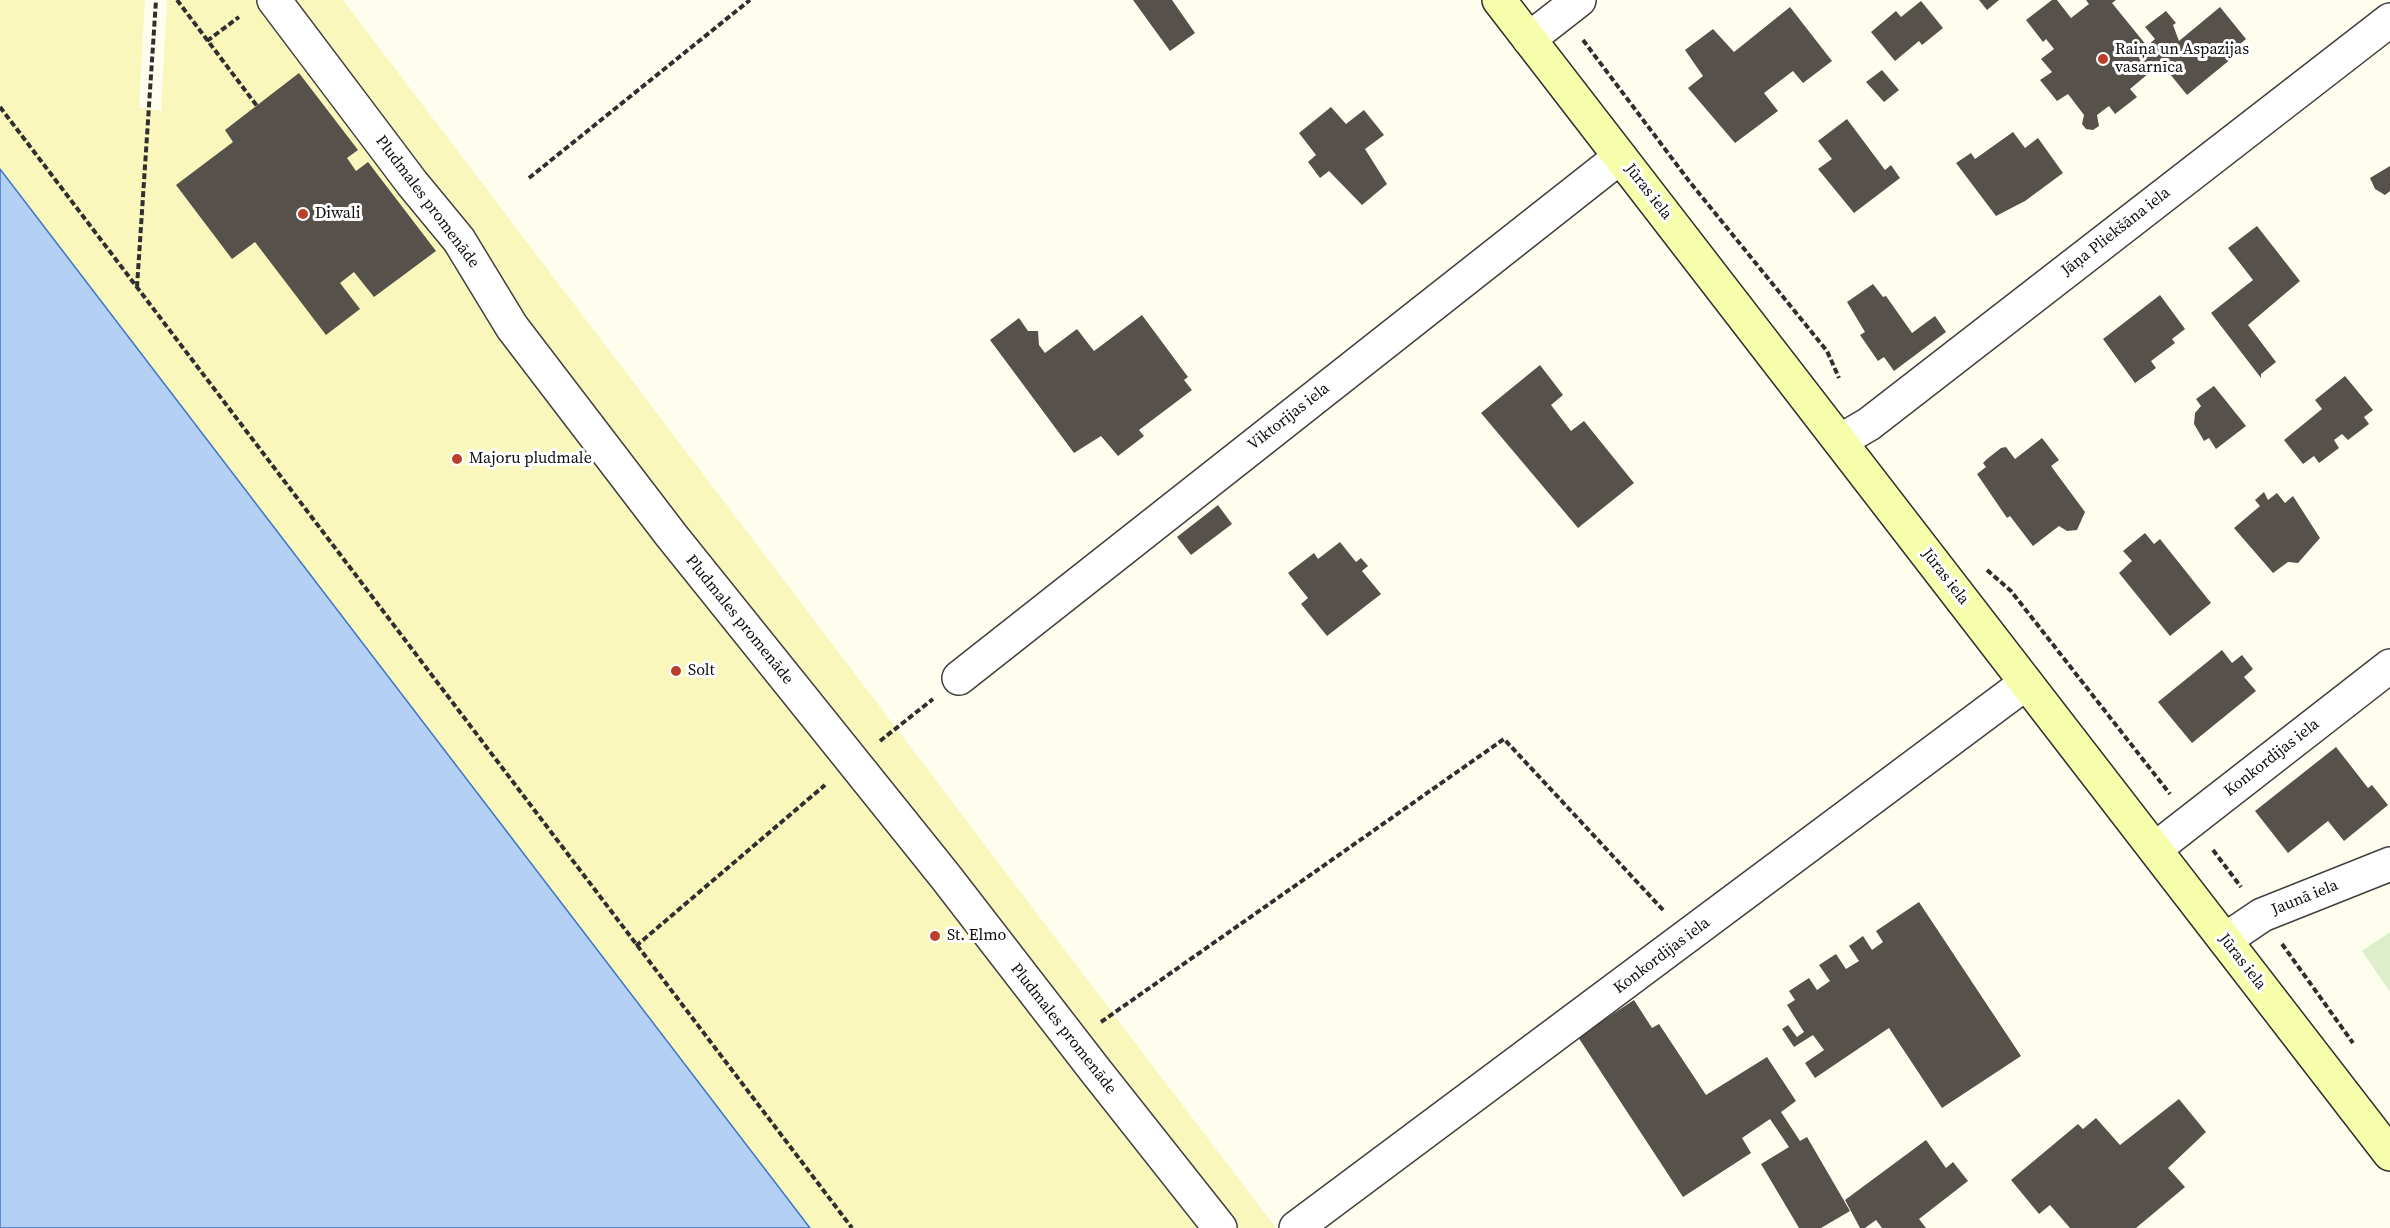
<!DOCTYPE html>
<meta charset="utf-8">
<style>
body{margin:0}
canvas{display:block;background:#fffeee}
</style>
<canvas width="2390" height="1228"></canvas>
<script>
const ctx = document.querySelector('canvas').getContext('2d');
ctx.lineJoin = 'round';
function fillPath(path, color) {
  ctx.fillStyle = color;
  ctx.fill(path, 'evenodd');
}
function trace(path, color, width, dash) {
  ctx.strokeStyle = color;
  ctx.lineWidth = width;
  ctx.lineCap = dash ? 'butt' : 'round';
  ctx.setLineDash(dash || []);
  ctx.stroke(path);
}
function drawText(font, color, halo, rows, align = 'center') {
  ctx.font = font + ' "Source Serif 4",serif';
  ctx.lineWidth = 6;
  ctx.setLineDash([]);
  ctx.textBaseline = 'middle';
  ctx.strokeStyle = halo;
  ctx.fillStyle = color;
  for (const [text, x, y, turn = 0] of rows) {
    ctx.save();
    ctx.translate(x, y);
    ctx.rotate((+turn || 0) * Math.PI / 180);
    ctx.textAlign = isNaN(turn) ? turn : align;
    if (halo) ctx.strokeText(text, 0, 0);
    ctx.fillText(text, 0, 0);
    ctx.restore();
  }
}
fillPath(new Path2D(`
 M0,0H145L139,107L161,111L167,0H343L1276,1228H810L0,169Z`), '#f9f7bc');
fillPath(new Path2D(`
 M2390,932V992L2362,951Z`), '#dcefca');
const water = new Path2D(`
 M0,169L810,1228H0Z`);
fillPath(water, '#b4d0f4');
trace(water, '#3d77c9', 1.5);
fillPath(new Path2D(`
 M1133,0H1172L1195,33L1170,51Z
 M1979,0H1999L1987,10Z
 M2052,0H2057L2071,18L2089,4L2086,0H2116L2112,3L2147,46L2155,39L2145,27L2166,11L2176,23L2173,25L2179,41L2220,7L2246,39L2233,50L2237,54L2187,95L2161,63L2130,89L2137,97L2115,114L2109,106L2097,115L2099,126L2093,130L2086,129L2082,124L2084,115L2068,94L2057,101L2040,80L2052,72L2041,59L2054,49L2046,39L2043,42L2026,20Z
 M1921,1L1943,28L1922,45L1919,41L1895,61L1871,32L1896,11L1901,17Z
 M1790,7L1832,61L1803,83L1793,71L1764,93L1778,111L1735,143L1688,88L1703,76L1685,50L1713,29L1734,52Z
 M1882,70L1899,90L1884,102L1866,82Z
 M299,73L358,150L347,158L356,171L368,162L436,251L374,297L354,272L340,283L360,309L326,335L255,242L232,259L176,185L233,142L225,130Z
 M1331,107L1346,124L1364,110L1384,135L1365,149L1387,184L1362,205L1329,171L1320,178L1308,162L1316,155L1299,133Z
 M1847,119L1885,170L1891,165L1900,178L1854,213L1818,169L1832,159L1818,141Z
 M2013,132L2025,148L2038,138L2063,173L2025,201L1996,216L1956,163L1971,153L1975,159Z
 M2390,166V191L2385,195L2375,189L2370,178Z
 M2257,226L2300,281L2248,325L2276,362L2261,374V378L2211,313L2253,280L2228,248Z
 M1873,284L1883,297L1886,296L1912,333L1935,316L1946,332L1894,371L1884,357L1878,361L1860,335L1865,332L1847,302Z
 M2160,295L2185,329L2172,339L2175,343L2151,361L2156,368L2135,383L2103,339Z
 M1142,315L1188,377L1184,380L1192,390L1139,430L1144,436L1118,456L1101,436L1074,453L990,340L1019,318L1028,331H1038L1039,345L1045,353L1077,329L1094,351Z
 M1540,365L1563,395L1551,405L1571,431L1584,421L1634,483L1578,528L1481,413Z
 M2345,376L2373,410L2364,417L2369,424L2348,440L2342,434L2334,440L2339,448L2319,463L2314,456L2303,464L2284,440L2322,409L2315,400Z
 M2214,386L2246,426L2216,449L2209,438L2204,441L2194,424L2195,413L2201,406L2196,399Z
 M2042,438L2059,460L2051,466L2085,512L2077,530L2067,531L2059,526L2033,546L2010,516L2007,518L1977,474L1986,467L1983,463L1987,459L2001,448L2006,447L2015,459Z
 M2264,492L2268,500L2277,493L2285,503L2293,496L2320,538L2298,563L2288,562L2273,573L2234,528L2260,506L2255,500Z
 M1218,505L1232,524L1191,555L1177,537Z
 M2145,533L2154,544L2160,539L2211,603L2170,636L2119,573L2132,561L2123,551Z
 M1340,542L1356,562L1361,558L1368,566L1362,571L1381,594L1327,636L1301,604L1308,598L1288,573L1314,553L1318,559Z
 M2222,650L2232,663L2242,655L2253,669L2244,677L2256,691L2192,743L2158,702Z
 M2336,747L2368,788L2372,785L2388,805L2344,841L2328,821L2288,853L2255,811Z
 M1919,902L2021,1056L1942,1108L1889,1028L1815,1078L1805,1063L1824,1050L1813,1035L1794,1047L1782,1029L1788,1025L1797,1037L1804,1032L1787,1005L1795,1000L1789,991L1809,978L1817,990L1830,981L1819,965L1836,954L1846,969L1859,961L1849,946L1863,936L1872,950L1883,942L1876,931Z
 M1634,1000L1652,1028L1659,1024L1706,1095L1767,1057L1796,1101L1781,1112L1800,1141L1807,1137L1850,1211L1821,1228H1799L1761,1164L1789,1147L1770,1119L1742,1138L1751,1153L1683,1197L1578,1037Z
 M2179,1099L2206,1132L2168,1168L2185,1187L2136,1228H2070L2050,1205L2039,1214L2011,1180L2078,1124L2083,1129L2096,1118L2120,1145Z
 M1926,1140L1946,1168L1953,1162L1968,1181L1919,1219L1926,1228H1882L1876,1220L1865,1228H1860L1845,1200Z`), '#56514a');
const street = new Path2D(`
 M274,0L412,183L459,240L512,327L671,535L945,876L1095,1070L1220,1228
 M1529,39L1579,0
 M1840,441L1869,424L2390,20
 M959,678L1620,157
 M2155,849L2390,666
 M2225,940L2262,915L2390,864
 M1296,1228L2026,683`);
const secondary = new Path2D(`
 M1499,0L2390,1154`);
trace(street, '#404040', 36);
trace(secondary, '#2f2f2f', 36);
trace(new Path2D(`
 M177,0L257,106
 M1583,40L1689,181L1827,351L1839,378
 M207,41L239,17
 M0,107L852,1228
 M529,178L750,0
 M137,287L156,0
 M1987,570L2011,591L2170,794
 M880,741L933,699
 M2213,850L2241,887
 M2282,944L2353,1043
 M636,946L825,785
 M1101,1022L1504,739L1664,911`), '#2f2f2f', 4, [6, 3]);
trace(street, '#fff', 33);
trace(secondary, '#f6fdab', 33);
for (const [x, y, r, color] of [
 [2103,59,6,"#ba3e29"],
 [303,214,6,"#ba3e29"],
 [457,459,6,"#ba3e29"],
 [676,671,6,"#ba3e29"],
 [935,936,6,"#ba3e29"]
]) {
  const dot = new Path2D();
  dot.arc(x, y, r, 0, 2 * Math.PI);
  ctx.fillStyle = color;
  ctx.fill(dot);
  trace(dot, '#fff', 2);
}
drawText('16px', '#0d0d0d', '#fff', [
 ["Raiņa un Aspazijas",2115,50],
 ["vasarnīca",2115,68],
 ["Diwali",315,214],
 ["Majoru pludmale",469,459],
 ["Solt",688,671],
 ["St. Elmo",947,936]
], 'left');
drawText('16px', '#0d0d0d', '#fff', [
 ["Jūras iela",1648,192,52],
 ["Pludmales promenāde",427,202,53],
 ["Jāņa Pliekšāna iela",2116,232,-38],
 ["Viktorijas iela",1289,417,-38],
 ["Jūras iela",1945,577,52],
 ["Pludmales promenāde",739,620,51],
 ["Konkordijas iela",2272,758,-38],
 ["Jaunā iela",2305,898,-22],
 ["Konkordijas iela",1662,956,-37],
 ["Jūras iela",2242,962,52],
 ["Pludmales promenāde",1063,1029,52]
]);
</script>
